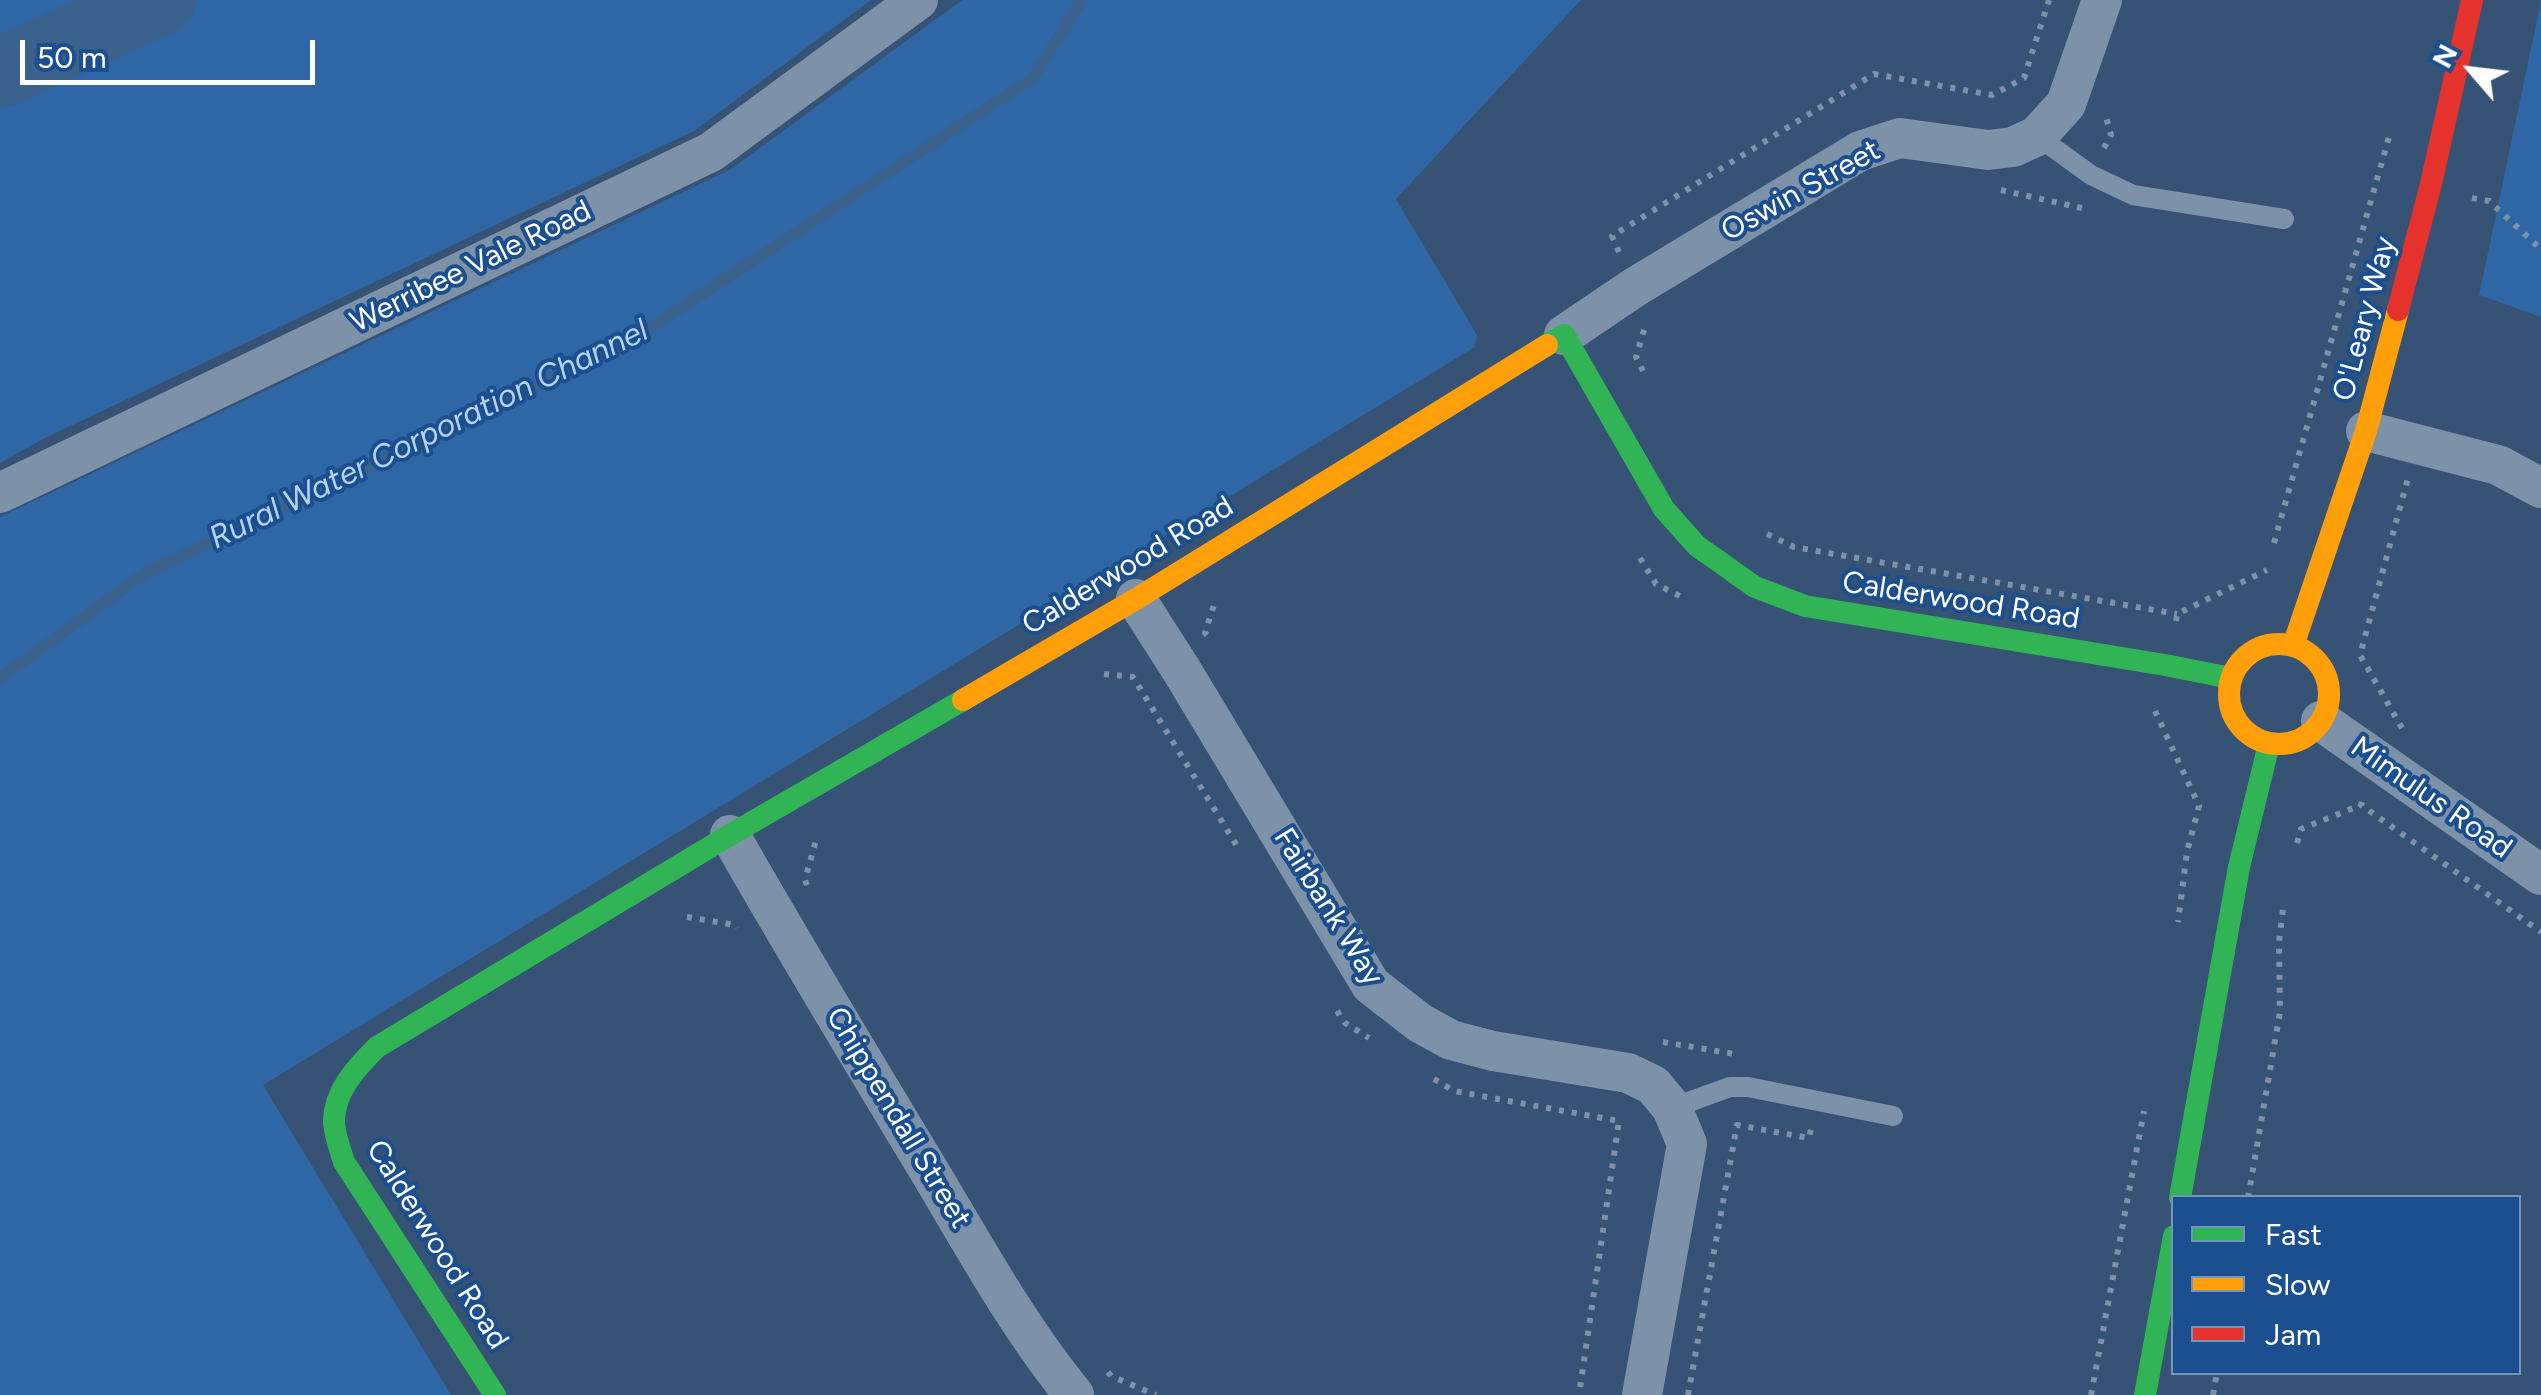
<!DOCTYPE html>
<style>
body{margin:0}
#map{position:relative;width:2541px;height:1395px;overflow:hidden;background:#365274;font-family:Figtree,sans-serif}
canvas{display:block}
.legend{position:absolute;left:2171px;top:1195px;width:350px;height:180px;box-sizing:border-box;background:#1b4f8f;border:2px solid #7695bc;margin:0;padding:12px 18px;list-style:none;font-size:30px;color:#fff}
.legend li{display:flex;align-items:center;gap:20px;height:50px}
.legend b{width:50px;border:2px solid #7695bc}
.north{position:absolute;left:2421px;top:20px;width:100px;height:100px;-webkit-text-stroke:8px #1b4f8f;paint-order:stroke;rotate:298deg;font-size:28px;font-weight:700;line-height:40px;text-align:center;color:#fff}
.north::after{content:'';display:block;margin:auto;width:35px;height:45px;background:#fff;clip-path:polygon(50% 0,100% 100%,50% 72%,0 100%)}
.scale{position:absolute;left:20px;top:40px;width:295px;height:45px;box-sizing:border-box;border:5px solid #fff;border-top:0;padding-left:12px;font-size:30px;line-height:35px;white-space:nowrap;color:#fff;-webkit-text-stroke:8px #1b4f8f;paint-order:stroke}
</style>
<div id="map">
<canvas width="2541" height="1395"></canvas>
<ul class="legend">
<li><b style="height:12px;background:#30b455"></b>Fast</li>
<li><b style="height:12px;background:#ff9f0a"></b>Slow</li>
<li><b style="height:12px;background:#e5322d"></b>Jam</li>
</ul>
<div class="north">N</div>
<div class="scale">50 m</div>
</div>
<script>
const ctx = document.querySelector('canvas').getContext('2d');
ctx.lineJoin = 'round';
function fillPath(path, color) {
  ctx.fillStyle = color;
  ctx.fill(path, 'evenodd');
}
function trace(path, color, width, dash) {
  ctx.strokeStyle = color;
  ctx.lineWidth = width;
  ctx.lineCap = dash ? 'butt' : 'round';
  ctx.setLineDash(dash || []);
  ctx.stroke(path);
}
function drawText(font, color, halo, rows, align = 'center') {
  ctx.font = font + ' Figtree,sans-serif';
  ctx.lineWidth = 8;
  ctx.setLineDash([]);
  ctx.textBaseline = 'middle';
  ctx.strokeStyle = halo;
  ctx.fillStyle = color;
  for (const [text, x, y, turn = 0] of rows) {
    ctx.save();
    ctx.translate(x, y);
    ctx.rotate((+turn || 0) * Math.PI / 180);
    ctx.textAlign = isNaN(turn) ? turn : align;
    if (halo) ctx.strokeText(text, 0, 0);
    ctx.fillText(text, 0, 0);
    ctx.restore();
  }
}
fillPath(new Path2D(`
 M0,0H871L694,131L43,439L0,463Z
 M962,0H1581L1396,199L1477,335L1475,347L263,1085L451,1395H0V517L731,169Z
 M2541,1V317L2479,295Z`), '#2f66a5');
trace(new Path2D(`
 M0,678L144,574L627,343L1033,78L1082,0`), '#3b618d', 11);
trace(new Path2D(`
 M0,73L161,0`), '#3b618d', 70);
trace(new Path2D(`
 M2104,148L2111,135L2105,113
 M2001,190L2086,209
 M2472,198L2489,201L2541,249
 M1619,252L1612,236L1874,74L1992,95L2024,78L2049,0
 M1643,371L1636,357L1645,327
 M1767,534L1794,547L2177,614
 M2274,543L2389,137
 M1640,558L1656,584L1684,598
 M2176,621L2177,614L2267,570
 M1207,635L1205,633L1214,605
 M1104,674L1133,677L1237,846
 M2155,711L2199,806L2187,852L2178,922
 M2402,728L2360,655L2408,478
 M2362,802L2361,805L2541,932
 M2297,843L2301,829L2361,805
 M807,885L805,880L816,840
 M687,917L735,925L737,928
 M1337,1011L1345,1023L1369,1038
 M1663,1042L1734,1054
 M1434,1079L1454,1091L1619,1121L1579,1395
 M2248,1198L2280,1012L2279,942L2283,909
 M1108,1372L1111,1376L1156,1395
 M1688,1395L1737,1125L1809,1138L1812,1125
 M2091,1395L2144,1111
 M2213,1395L2217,1372`), '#7d92a8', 6, [5, 8]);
trace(new Path2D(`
 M2037,136L2091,175L2133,195L2284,219
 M1672,1108L1730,1087H1748L1893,1116`), '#7d92a8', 20);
trace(new Path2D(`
 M1564,335L1635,287L1860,151L1900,138L1988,150L2013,147L2037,136L2066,104L2102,0
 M2366,431L2498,465L2541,488
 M0,493L711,152L918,0
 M1136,599L1182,671L1371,985L1420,1023L1451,1040L1493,1051L1628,1073L1653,1085L1672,1108L1687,1144L1642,1395
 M2321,721L2541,875
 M730,835C793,946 859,1055 925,1164C972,1242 1016,1324 1074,1395`), '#7d92a8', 40);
trace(new Path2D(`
 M1547,345L1564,335L1664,509L1697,546L1755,587L1805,606L2165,665L2231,678
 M2180,1198L2239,867L2269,744
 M495,1395L344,1162C340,1149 335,1136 334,1123C333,1092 357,1067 377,1047L730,835L963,700
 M2145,1395L2174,1236`), '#30b455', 22);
trace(new Path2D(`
 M2229 694a50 50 0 1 1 100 0a50 50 0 1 1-100 0Z
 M2293,646L2366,431L2398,310
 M963,700L1136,599L1547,345`), '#ff9f0a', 22);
trace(new Path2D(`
 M2398,310L2431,184L2472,0`), '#e5322d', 22);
drawText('30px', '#fff', '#1b4f8f', [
 ["Oswin Street",1801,191,-29],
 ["Werribee Vale Road",471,267,-26],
 ["O'Leary Way",2365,319,-75],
 ["Calderwood Road",1128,566,-31],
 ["Calderwood Road",1961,601,9],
 ["Mimulus Road",2431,798,35],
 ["Fairbank Way",1328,907,58],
 ["Chippendall Street",898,1118,59],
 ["Calderwood Road",437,1245,58]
]);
drawText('italic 32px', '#b5d3f5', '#1b4f8f', [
 ["Rural Water Corporation Channel",429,435,-26]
]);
</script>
